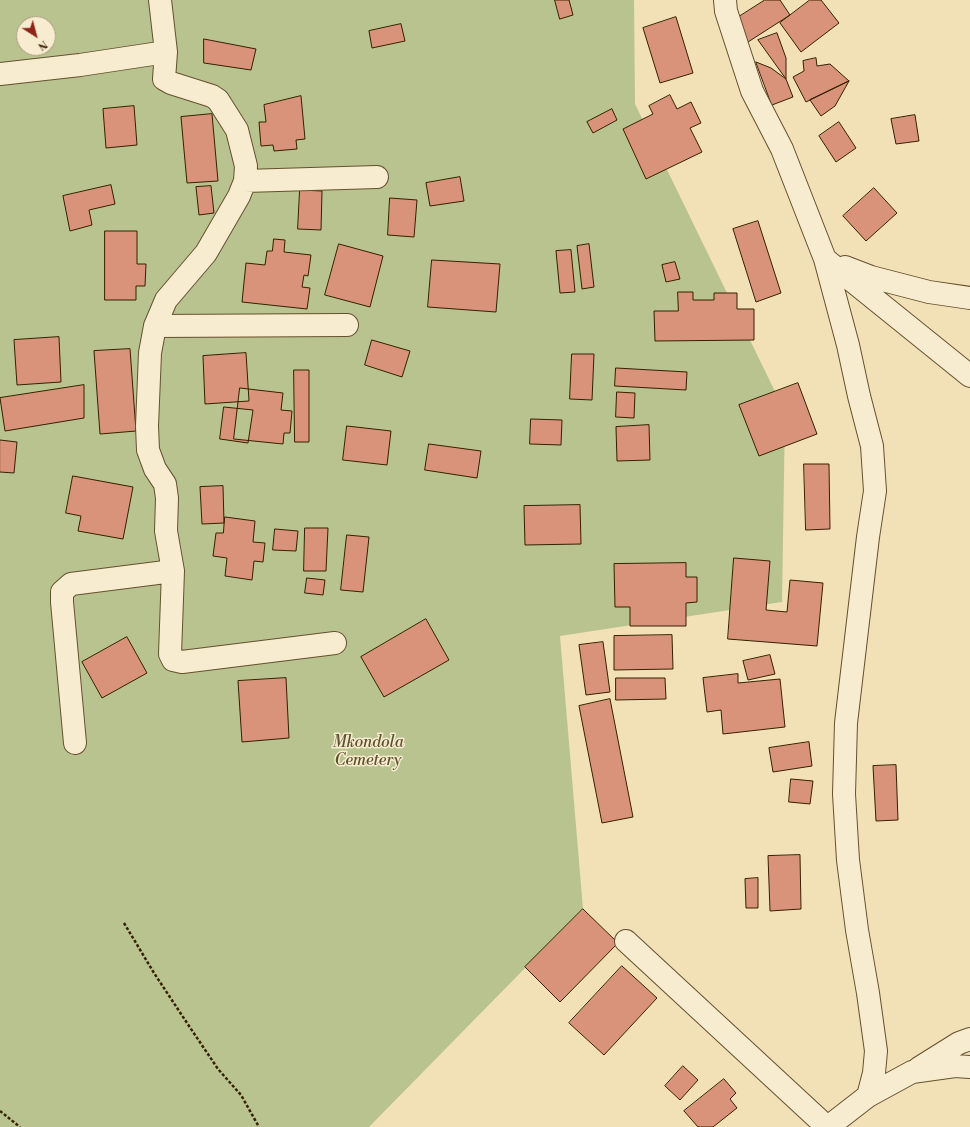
<!DOCTYPE html>
<style>
body{margin:0}
#map{position:relative;width:970px;height:1127px;overflow:hidden;background:#f2e1b6;font-family:"Libre Bodoni",serif}
canvas{display:block}
.north{position:absolute;left:16px;top:16px;width:40px;height:40px;box-sizing:border-box;background:#f7ecd0;border:1px solid #aa9a7d;border-radius:50%;rotate:144deg;font-size:11px;font-weight:700;line-height:16px;text-align:center;color:#362000}
.north::after{content:'';display:block;margin:auto;width:14px;height:18px;background:#8f2418;clip-path:polygon(50% 0,100% 100%,50% 72%,0 100%)}
</style>
<div id="map">
<canvas width="970" height="1127"></canvas>
<div class="north">N</div>
</div>
<script>
const ctx = document.querySelector('canvas').getContext('2d');
ctx.lineJoin = 'round';
function fillPath(path, color) {
  ctx.fillStyle = color;
  ctx.fill(path, 'evenodd');
}
function trace(path, color, width, dash) {
  ctx.strokeStyle = color;
  ctx.lineWidth = width;
  ctx.lineCap = dash ? 'butt' : 'round';
  ctx.setLineDash(dash || []);
  ctx.stroke(path);
}
function drawText(font, color, halo, rows, align = 'center') {
  ctx.font = font + ' "Libre Bodoni",serif';
  ctx.lineWidth = 3;
  ctx.setLineDash([]);
  ctx.textBaseline = 'middle';
  ctx.strokeStyle = halo;
  ctx.fillStyle = color;
  for (const [text, x, y, turn = 0] of rows) {
    ctx.save();
    ctx.translate(x, y);
    ctx.rotate((+turn || 0) * Math.PI / 180);
    ctx.textAlign = isNaN(turn) ? turn : align;
    if (halo) ctx.strokeText(text, 0, 0);
    ctx.fillText(text, 0, 0);
    ctx.restore();
  }
}
fillPath(new Path2D(`
 M0,0H634L635,104L785,412L782,602L560,636L583,909L369,1127H0ZM24,24H48V48H24Z`), '#b9c38f');
const building = new Path2D(`
 M555,0H569L573,15L560,19Z
 M765,0H780L790,15L748,42L734,20Z
 M810,0H821L839,23L801,52L780,23Z
 M676,17L693,73L660,83L643,28Z
 M401,24L405,41L372,48L369,31Z
 M777,33L786,58V79L758,40Z
 M204,39L256,49L251,70L204,63Z
 M816,58L817,66L830,64L849,81L806,102L793,77L804,71L803,61Z
 M756,62L771,68L786,79L793,97L772,105Z
 M849,81L835,106L821,116L810,100Z
 M670,95L677,109L691,102L701,123L690,128L702,152L646,179L623,129L653,114L649,106Z
 M301,96L305,139L296,140L297,149L274,151L273,145L261,146L259,122H266L264,105Z
 M134,106L137,145L106,148L103,109Z
 M612,109L617,120L593,133L587,122Z
 M212,114L218,181L187,183L181,117Z
 M915,115L919,141L896,144L891,119Z
 M839,122L856,148L836,162L819,136Z
 M460,177L464,201L430,206L426,183Z
 M111,185L115,204L89,210L92,225L70,231L63,196Z
 M211,186L214,213L199,215L196,187Z
 M874,188L897,213L866,241L843,216Z
 M300,190L322,191L321,230L298,229Z
 M390,198L417,200L414,237L388,235Z
 M758,221L781,293L756,302L733,229Z
 M105,231H137V264H146L145,286H136V300H105Z
 M274,239L285,240L284,252L311,255L308,276L304,275L302,287L310,288L307,309L242,302L246,263L265,265L267,251H272Z
 M339,244L383,256L370,307L325,295Z
 M589,244L594,287L582,289L577,246Z
 M571,250L575,292L560,293L556,251Z
 M432,260L500,264L496,312L428,307Z
 M675,262L680,279L666,282L662,265Z
 M678,292H693V300H714V293H737V309H754V340L655,341L654,311H678Z
 M59,337L61,382L17,385L14,340Z
 M372,340L410,351L402,377L365,365Z
 M130,349L136,431L100,434L94,351Z
 M246,353L249,401L205,404L203,356Z
 M572,354H594L592,400L570,399Z
 M616,368L687,372L686,390L615,386Z
 M294,370H309V442H295Z
 M798,383L817,434L759,456L739,405Z
 M84,385V418L5,431L0,398Z
 M240,388L283,393L281,410L292,411L290,433H284L283,444L234,439Z
 M617,392L635,393L634,418L616,417Z
 M224,407L253,410L248,443L220,439Z
 M531,419L562,420L561,445L530,444Z
 M649,425L650,460L617,461L616,427Z
 M347,426L391,431L387,465L343,460Z
 M0,440L17,442L14,473L0,472Z
 M429,444L481,451L477,478L425,470Z
 M804,464H829L830,529L806,530Z
 M73,476L133,487L123,539L78,531L81,516L66,513Z
 M223,486L224,523L202,524L200,487Z
 M580,505L581,544L525,545L524,506Z
 M225,517L255,521L253,542L265,543L263,562L254,561L252,580L225,576L227,558L213,556L216,533H223Z
 M305,528H328L326,571H304Z
 M275,529L298,531L296,551L273,550Z
 M347,535L369,537L363,592L341,590Z
 M734,558L770,561L766,610L787,612L790,580L823,583L817,646L728,639Z
 M686,563V577H697V602L686,603V626H630V607H615L614,564Z
 M307,578L325,580L323,595L305,593Z
 M426,619L449,660L384,697L361,657Z
 M672,635L673,669L614,670V636Z
 M127,637L147,673L102,698L82,662Z
 M603,642L610,692L586,695L579,645Z
 M770,655L775,674L748,680L743,661Z
 M738,674V683L780,679L785,727L723,734L721,710L707,712L703,678Z
 M286,678L289,738L242,742L238,681Z
 M616,678H665L666,699L616,700Z
 M610,699L633,817L602,823L579,706Z
 M809,742L812,766L773,772L769,748Z
 M896,765L898,820L876,821L873,766Z
 M791,779L813,781L810,804L789,802Z
 M800,855L801,909L770,911L768,856Z
 M758,878V908H746L745,879Z
 M583,909L618,943L560,1002L525,967Z
 M622,966L657,998L604,1055L569,1023Z
 M683,1066L698,1080L680,1100L665,1086Z
 M724,1079L736,1093L730,1099L737,1108L713,1127H698L684,1111Z`);
fillPath(building, '#d8937a');
trace(building, '#362000', 1);
const minor = new Path2D(`
 M160,0L166,52L164,79L171,83L212,96L218,100L237,130L246,166L245,181L239,196L206,253L166,300L155,326L150,353L147,426L148,450L155,469L165,484L167,498L166,531L173,571L170,654L173,660L182,662L335,643
 M725,0L726,11L752,91L782,149L825,259L848,345L859,396L872,446L875,491L868,537L846,723L844,794L848,860L857,930L868,993L876,1051L874,1073L868,1096
 M0,74L80,65L166,52
 M245,181L377,177
 M825,259L970,376
 M845,267L871,277L929,292L970,298
 M155,326L347,325
 M75,743L62,602V592L71,584L173,571
 M626,941L827,1127
 M919,1068L959,1043L970,1039
 M828,1127L868,1096L912,1072L955,1066L970,1067`);
trace(minor, '#65502e', 24);
trace(new Path2D(`
 M124,923L154,973L189,1026L218,1069L241,1095L259,1127
 M0,1111L20,1127`), '#362000', 2.5, [3, 2]);
trace(minor, '#f7ecd0', 22);
drawText('italic 16px', '#5d512b', '#f7ecd0', [
 ["Mkondola",368,743],
 ["Cemetery",368,761]
]);
</script>
